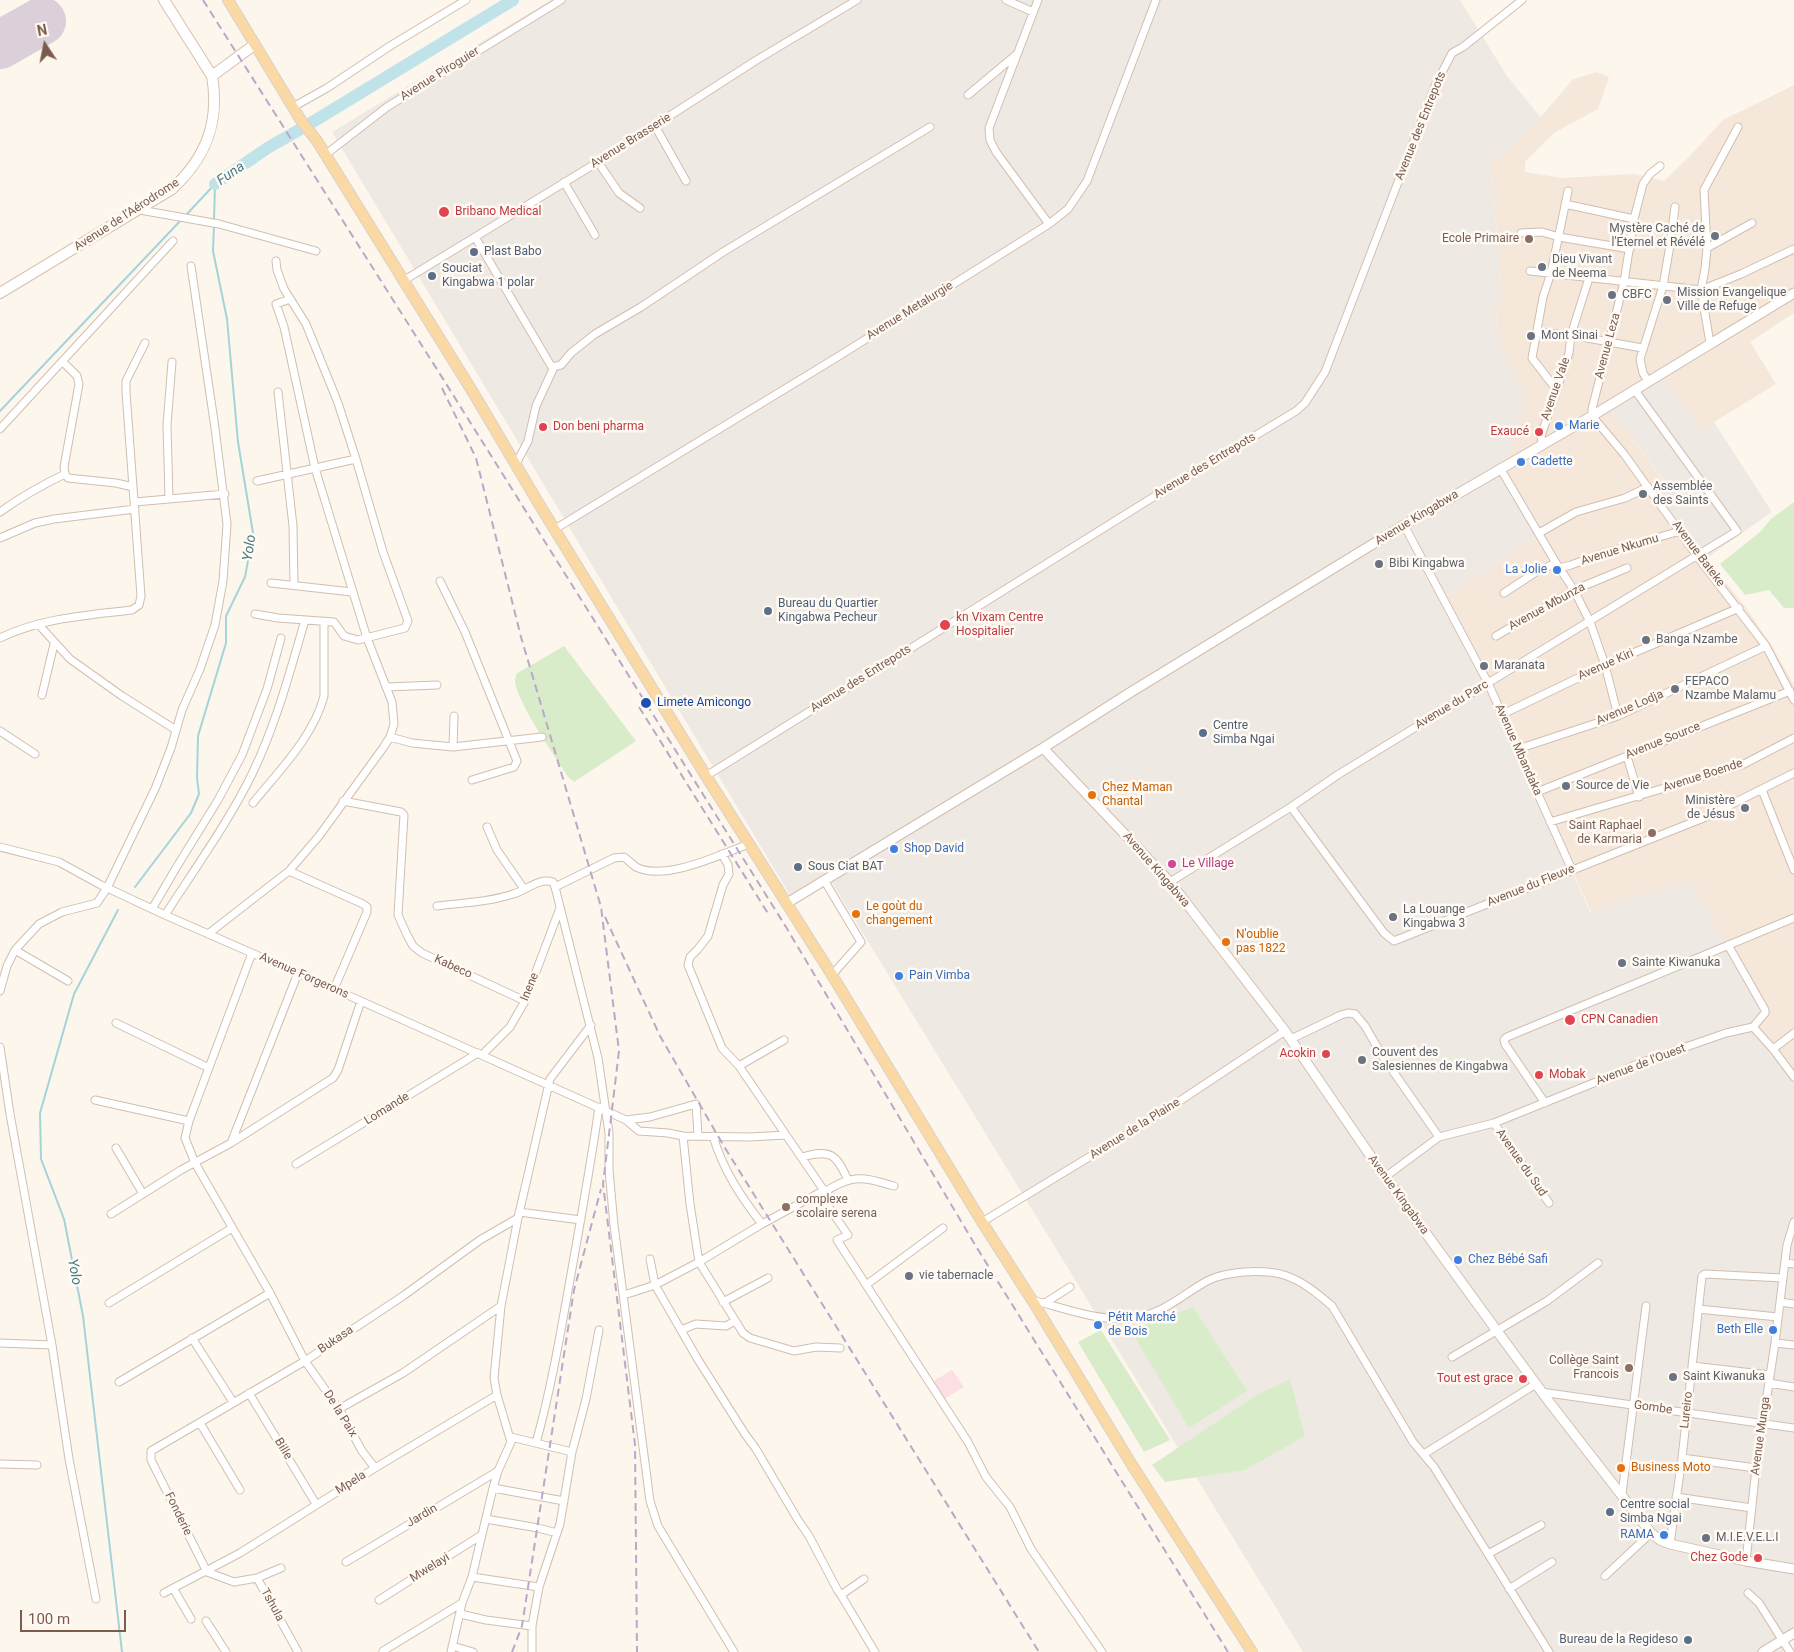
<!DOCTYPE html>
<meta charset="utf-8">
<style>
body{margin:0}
#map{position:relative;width:1794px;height:1652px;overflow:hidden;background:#fdf6ec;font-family:Roboto,sans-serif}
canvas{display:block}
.north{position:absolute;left:20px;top:20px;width:50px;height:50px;-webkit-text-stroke:4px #fffaf3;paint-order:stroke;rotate:349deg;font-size:14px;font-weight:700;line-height:20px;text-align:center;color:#7a5c4d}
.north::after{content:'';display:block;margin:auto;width:18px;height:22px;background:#7a5c4d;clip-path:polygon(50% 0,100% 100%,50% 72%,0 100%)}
.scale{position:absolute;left:20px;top:1610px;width:106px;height:22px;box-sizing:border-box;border:2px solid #7a5c4d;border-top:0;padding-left:6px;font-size:15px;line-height:18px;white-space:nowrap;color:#7a5c4d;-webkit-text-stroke:4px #fffaf3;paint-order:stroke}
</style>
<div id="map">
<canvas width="1794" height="1652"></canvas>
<div class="north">N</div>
<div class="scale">100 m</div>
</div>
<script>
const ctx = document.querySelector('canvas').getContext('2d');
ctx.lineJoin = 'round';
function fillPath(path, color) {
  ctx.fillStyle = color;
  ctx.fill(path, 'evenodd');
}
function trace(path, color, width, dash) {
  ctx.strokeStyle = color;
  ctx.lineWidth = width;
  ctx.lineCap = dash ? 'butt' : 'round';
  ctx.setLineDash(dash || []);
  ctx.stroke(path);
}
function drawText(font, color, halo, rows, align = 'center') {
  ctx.font = font + ' Roboto,sans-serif';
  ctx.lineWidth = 5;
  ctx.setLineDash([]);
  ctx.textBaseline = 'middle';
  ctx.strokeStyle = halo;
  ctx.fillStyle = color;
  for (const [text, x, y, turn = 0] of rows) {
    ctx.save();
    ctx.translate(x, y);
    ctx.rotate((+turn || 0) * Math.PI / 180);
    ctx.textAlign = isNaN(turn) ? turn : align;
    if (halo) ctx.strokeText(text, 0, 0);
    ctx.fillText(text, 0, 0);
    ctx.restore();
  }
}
fillPath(new Path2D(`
 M1597,72L1609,77L1598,109L1554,133L1525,162V172L1562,178L1635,174L1664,181L1688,158L1723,120L1794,85V313L1750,342L1776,384L1714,422L1701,432L1610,409L1670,489L1659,497L1749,612L1772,646L1794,685V1082L1750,1023L1720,937L1690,880L1591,912L1488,682L1446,597L1545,531L1501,466L1507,359L1497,333L1496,309L1502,296L1491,163L1540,118L1573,79Z`), '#f5e8da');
fillPath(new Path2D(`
 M551,0H1460L1507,76L1541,118L1491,163L1502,296L1496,309L1497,333L1507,359L1526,401L1511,452L1501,466L1545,531L1446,597L1488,682L1590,912L1690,880L1760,1007L1751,1023L1794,1082V1637L1788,1641L1794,1652H1303L829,878L793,900L332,132Z
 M1662,375L1701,431L1714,422L1772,512L1707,558L1659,497L1670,488L1610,409Z`), '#efe9e4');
fillPath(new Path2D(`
 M952,1370L964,1387L944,1399L932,1382Z`), '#fbdfe3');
fillPath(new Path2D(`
 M1794,502V608H1784L1769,590L1745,595L1720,564L1760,532L1771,519Z
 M564,646L636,741L574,782L568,777C556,758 516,701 515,681C515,679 516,676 516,674Z
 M1193,1307L1247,1391L1189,1428L1131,1331Z
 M1101,1330L1170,1440L1144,1452L1078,1342Z
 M1290,1379L1305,1436L1245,1470L1165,1482L1152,1465L1257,1395Z`), '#d8ecc9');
trace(new Path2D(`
 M186,215L215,184
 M214,220L215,184
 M0,411L182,219
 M135,887L191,813L199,794L197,778L198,736L226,643V616L245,577L253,533L238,442L227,319L213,251L214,225
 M118,910L74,994L40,1113L41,1159L64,1219L83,1316L122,1652`), '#a5d3da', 2);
trace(new Path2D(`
 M215,184L269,147L306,126L513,0`), '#bfe3e8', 12);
trace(new Path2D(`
 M0,45L42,21`), '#dbcfda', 48);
const minor = new Path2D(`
 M1006,0L1033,12
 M1038,0L989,128L990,140L996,152L1049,224
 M968,95L1017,54
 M293,107L327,88L390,46L466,0
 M655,126L686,181
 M325,155L387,107L561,0
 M598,162L619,193L640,208
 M1660,166L1650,174L1643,184L1634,219L1624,282L1592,409V416L1624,454L1697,556L1766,646L1794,700
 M564,182L595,235
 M1565,204L1634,219
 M140,210L219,224L316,251
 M1521,233L1542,232L1559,237L1630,249
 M475,237L550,364L552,367L561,365L571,353L595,334L641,307L723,252L930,127
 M1707,248L1752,223
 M1530,271L1701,290L1741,274L1794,249
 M403,281L598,162L755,61L857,0
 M1537,332L1571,335L1642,348
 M1710,343L1701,290L1705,269L1707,248L1704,190L1738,127
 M63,362L77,376L79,384L64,467L65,474L68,478L116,483L133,487
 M1648,381L1643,373L1640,359L1663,286L1670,245L1675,207
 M1556,389L1532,358L1543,297L1551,273L1568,191
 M278,392L293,526L294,585
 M0,429L173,241
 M1542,443L1541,436L1569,353L1571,335L1589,278
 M516,464L528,441L536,406L554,367
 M1500,468L1556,563L1574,590L1590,622L1605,665L1618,716
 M257,481L356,459
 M169,499L167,425L172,362
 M135,502L225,494
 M0,512C21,497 42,485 65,474
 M1404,525L1488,683L1572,870
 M555,529L839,356L1049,224L1068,209L1087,181L1156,0
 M1539,533L1576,512L1625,498L1648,487
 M0,538L35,523L54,519L135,509
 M1559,568L1571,565L1601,554L1680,531
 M440,581L465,632L517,761L514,767L472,780
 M271,583L352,592
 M1504,593L1536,572L1556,563
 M255,614L278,618L334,622L344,636L358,640L405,628L408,621L383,552L356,459L338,403L306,324L284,289L277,270L276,261
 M38,624L70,659L122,696L176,730
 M1496,636L1574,590L1627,568
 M0,638C41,618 88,615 132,610L139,605L141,596L126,392V381L145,343
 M387,687L437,685
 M42,695L54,644
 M1503,714L1605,665L1739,608
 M0,731L35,754
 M390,737L412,743L453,747L542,737
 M453,747L454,716
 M1518,749L1618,716L1766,646
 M1627,756L1639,797
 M706,776L1147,501L1296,411L1305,403L1325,372L1435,86L1452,53L1463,47L1522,0
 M1762,790L1794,870
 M1537,792L1790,691
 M343,801L401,812L404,815L398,915L407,935L413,946L422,953L525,1001
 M253,803C278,772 314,736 324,696V621
 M1291,807L1384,933L1394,941L1706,817L1794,773
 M1550,822L1742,765L1794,738
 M487,827L497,850L524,889
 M0,847L59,862L101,885L165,915L334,989L606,1111L626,1120L639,1131L668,1133L683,1136L690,1204L699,1262L743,1333L750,1338L794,1351L816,1347L840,1348
 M722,854L728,865L729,874L723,885L708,936L698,949L690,957L688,965L722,1048L739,1066
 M289,871L363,904L367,907V912L334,989
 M824,880L861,942L832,975
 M1170,882L1291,807L1339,774L1737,531L1634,389
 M555,887L614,858L624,857C628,860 632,864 636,867C665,882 721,854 749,844
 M437,906C462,903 489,902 513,894C526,891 539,877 553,882L555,887L598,1058L609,1133V1170L614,1225L650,1501L658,1526L734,1652
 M152,909L176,868L218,800L242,755L267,689L281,638
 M165,915C194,870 230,820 253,772C276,724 290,672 305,620
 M208,934L289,871L319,836L383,748L390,737L394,724L392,702L367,638L315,468L284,327L276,304L290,299
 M15,950L68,981
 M252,953L189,1121L185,1138L195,1163L270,1293L305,1361L339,1409L362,1451L375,1468
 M0,991L7,966L15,950L39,924L62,912L97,903L107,888L155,789L171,748L182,710L200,669L215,625L223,581L227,524L215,428L191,266
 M116,1023L209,1068
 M1753,1027L1773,1049L1794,1077
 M1291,1039L1341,1015L1348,1013L1355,1014L1365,1026L1383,1057L1439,1137
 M784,1040L739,1066L786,1135
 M0,1047L10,1114L52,1345L69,1459L96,1599
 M1773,1049L1794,1033
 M482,1055L510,1027L525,1001L560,908
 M95,1100L189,1121
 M1545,1103L1505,1044L1504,1040L1507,1037L1794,918
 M626,1120L650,1117L696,1104L698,1135
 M1494,1123L1549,1203
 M683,1136L750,1137L786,1135L825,1192
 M713,1136C723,1170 741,1197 762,1224
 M231,1143L298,973
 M116,1148L143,1194
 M802,1157C831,1149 836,1154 848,1180
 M296,1164L478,1053
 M1385,1177L1439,1137L1494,1123L1616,1074L1637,1064L1726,1033L1753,1027L1765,1013V1010L1728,945
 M819,1193L848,1235L837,1240L968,1442L986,1477L1010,1507L1031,1549L1102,1652
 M519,1212L581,1220
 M111,1214L181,1170L231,1143L333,1078L338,1070L361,1001
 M982,1222L1160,1114L1285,1031
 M650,1259L655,1285L697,1358L745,1434L756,1449L798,1520L809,1536L838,1591L841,1595L864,1579
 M1785,1263L1794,1264
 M866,1285L943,1228
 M624,1295L655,1285L699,1262L762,1224L819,1193C827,1192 833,1186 841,1183C861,1174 874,1181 894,1186
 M1032,1300C1064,1308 1099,1322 1132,1318C1164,1314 1180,1296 1207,1281C1226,1271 1263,1269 1284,1275C1303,1281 1318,1294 1332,1306L1413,1442L1434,1467L1549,1652
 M723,1302L768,1278
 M1780,1302L1794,1304
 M109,1303L232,1228
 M1045,1303L1070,1287
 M1698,1309L1778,1317
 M681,1330L696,1324L726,1326L735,1321
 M192,1338L233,1402
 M0,1343L52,1345
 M1775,1343L1794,1345
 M1452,1357L1547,1301L1598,1263
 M1692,1366L1770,1375
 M119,1382L270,1293
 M1769,1383L1794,1387
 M1541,1392L1794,1428
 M249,1393L316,1504
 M339,1409L403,1373L501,1306
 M200,1423L240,1490
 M511,1437L572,1452
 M536,1443C550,1393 559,1342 568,1291C579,1230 590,1169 599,1107
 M1424,1454L1536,1384
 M1682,1458L1756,1468
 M0,1464L37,1465
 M493,1488L564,1501
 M1622,1494L1646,1306
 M1676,1497L1752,1508
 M486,1519L538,1528L557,1533
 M1670,1544L1682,1458L1702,1276L1705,1274L1783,1278
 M1488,1554L1541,1525
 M1746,1561L1756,1468L1775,1343L1787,1245L1794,1222
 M346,1562L498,1471
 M207,1572L151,1460V1451L305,1361L403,1296L480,1240L518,1218
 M207,1572L234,1582L257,1578L298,1652
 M1605,1576L1651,1533
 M472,1577L539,1587
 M257,1578L281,1568
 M173,1588L191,1619
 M1509,1589L1552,1562
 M164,1593L240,1553L375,1468L497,1395
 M1748,1593L1759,1603L1790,1652
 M841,1595L875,1652
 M379,1600L480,1536
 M460,1614L486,1620L532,1626
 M206,1621L226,1652
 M452,1646L473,1652
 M383,1651L462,1603
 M451,1652L462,1603L472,1577L493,1488L498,1471L511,1442L497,1395L494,1378L501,1306L518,1218L550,1079L591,1025
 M532,1652V1626L539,1587L560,1524L572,1452L586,1399L599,1330`);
const tertiary = new Path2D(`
 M1043,748L1170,882L1285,1031L1385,1177L1497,1331L1550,1403L1651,1533L1660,1540L1670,1544L1746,1561L1794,1569
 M787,903L1043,748L1131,692L1404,525L1592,416L1794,293
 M1763,1652L1794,1633`);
const secondary = new Path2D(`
 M212,76L254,45
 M0,293L172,189C206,158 220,122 212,76L164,0`);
const primary = new Path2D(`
 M228,0L300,119L317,141L474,394L539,504L706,776L832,975L982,1222L1032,1300L1132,1465L1252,1652`);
trace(minor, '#d1beb0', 9);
trace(tertiary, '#d1beb0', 11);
trace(secondary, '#d6c0b0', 12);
trace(primary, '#dad1cd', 12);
trace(minor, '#fff', 7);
trace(tertiary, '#fff', 9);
trace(secondary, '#fff', 10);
trace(primary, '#fbd9a5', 10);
trace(new Path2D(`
 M203,0L445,382L786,927L977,1248L1228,1652
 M442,388L476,458L521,637L601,907L619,1051L603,1184L635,1445L637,1652
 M639,707L769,915
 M605,917L660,1036L725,1148L1039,1652
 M512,1652L522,1626L574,1290L601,1189`), '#b9a8c9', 2, [8, 5]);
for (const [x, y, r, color] of [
 [444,212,6,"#e0444e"],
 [1715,236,5,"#6b7280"],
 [1529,239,5,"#8d6e63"],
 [474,252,5,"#5c6f8a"],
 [1542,267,5,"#6b7280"],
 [432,276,5,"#5c6f8a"],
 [1612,295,5,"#6b7280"],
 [1667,300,5,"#6b7280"],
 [1531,336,5,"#6b7280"],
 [1559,426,5,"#3f7fe0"],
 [543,427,5,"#e0444e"],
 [1539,432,5,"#e0444e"],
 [1521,462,5,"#3f7fe0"],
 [1643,494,5,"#6b7280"],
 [1379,564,5,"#6b7280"],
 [1557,570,5,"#3f7fe0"],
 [768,611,5,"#5c6f8a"],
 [945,625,6,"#e0444e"],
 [1646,640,5,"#6b7280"],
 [1484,666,5,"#6b7280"],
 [1675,689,5,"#6b7280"],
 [646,703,6,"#1a4fb4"],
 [1203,733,5,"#5c6f8a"],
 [1566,786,5,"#6b7280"],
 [1092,795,5,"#e8710a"],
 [1745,808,5,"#6b7280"],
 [1652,833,5,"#8d6e63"],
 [894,849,5,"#3f7fe0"],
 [1172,864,5,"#d1479c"],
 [798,867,5,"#5c6f8a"],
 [856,914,5,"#e8710a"],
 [1393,917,5,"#6b7280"],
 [1226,942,5,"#e8710a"],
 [1622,963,5,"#6b7280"],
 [899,976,5,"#3f7fe0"],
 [1570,1020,6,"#e0444e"],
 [1326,1054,5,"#e0444e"],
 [1362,1060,5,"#6b7280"],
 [1539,1075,5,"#e0444e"],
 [786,1207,5,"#8d6e63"],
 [1458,1260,5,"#3f7fe0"],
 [909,1276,5,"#6b7280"],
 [1098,1325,5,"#3f7fe0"],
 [1773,1330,5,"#3f7fe0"],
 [1629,1368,5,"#8d6e63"],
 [1673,1377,5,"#6b7280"],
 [1523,1379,5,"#e0444e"],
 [1621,1468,5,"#e8710a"],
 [1610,1512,5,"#5c6f8a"],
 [1664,1535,5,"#3f7fe0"],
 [1706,1538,5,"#6b7280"],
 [1758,1558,5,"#e0444e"],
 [1688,1640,5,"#5c6f8a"]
]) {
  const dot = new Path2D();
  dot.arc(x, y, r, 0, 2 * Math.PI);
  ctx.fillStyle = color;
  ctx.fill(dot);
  trace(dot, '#fffaf3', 2);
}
drawText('12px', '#7a5c4d', '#fffaf3', [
 ["Avenue Piroguier",440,74,-32],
 ["Avenue des Entrepots",1421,126,-68],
 ["Avenue Brasserie",631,141,-32],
 ["Avenue de l’Aérodrome",127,215,-33],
 ["Avenue Metalurgie",910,311,-32],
 ["Avenue Leza",1608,346,-75],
 ["Avenue Vale",1556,389,-71],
 ["Avenue des Entrepots",1205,466,-31],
 ["Avenue Kingabwa",1417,518,-31],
 ["Avenue Nkumu",1620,550,-17],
 ["Avenue Bateke",1698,554,53],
 ["Avenue Mbunza",1547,607,-29],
 ["Avenue Kiri",1606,665,-24],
 ["Avenue des Entrepots",861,679,-32],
 ["Avenue du Parc",1452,705,-31],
 ["Avenue Lodja",1630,708,-23],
 ["Avenue Source",1663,741,-22],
 ["Avenue Mbandaka",1518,750,66],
 ["Avenue Boende",1703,776,-18],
 ["Avenue Kingabwa",1156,870,49],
 ["Avenue du Fleuve",1531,886,-22],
 ["Kabeco",453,967,25],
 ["Avenue Forgerons",304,976,24],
 ["Inene",530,987,-68],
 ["Avenue de l'Ouest",1641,1065,-21],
 ["Lomande",387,1109,-32],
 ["Avenue de la Plaine",1135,1129,-32],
 ["Avenue du Sud",1521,1163,55],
 ["Avenue Kingabwa",1398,1195,54],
 ["Bukasa",336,1340,-34],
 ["Gombe",1653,1408,8],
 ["Lureiro",1687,1410,-84],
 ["De la Paix",340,1414,58],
 ["Avenue Munga",1761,1436,-82],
 ["Bille",283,1449,59],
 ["Mpela",351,1483,-32],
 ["Fonderie",178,1514,64],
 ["Jardin",422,1516,-31],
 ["Mwelayi",430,1568,-32],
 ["Tshula",272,1605,61]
]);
drawText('12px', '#be3a42', '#fffaf3', [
 ["Bribano Medical",455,212],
 ["Don beni pharma",553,427],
 ["Exaucé",1529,432,"right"],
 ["kn Vixam Centre",956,618],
 ["Hospitalier",956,632],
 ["CPN Canadien",1581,1020],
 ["Acokin",1316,1054,"right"],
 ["Mobak",1549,1075],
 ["Tout est grace",1513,1379,"right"],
 ["Chez Gode",1748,1558,"right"]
], 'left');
drawText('12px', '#5b616d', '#fffaf3', [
 ["Mystère Caché de",1705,229,"right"],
 ["l'Eternel et Révélé",1705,243,"right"],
 ["Dieu Vivant",1552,260],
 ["de Neema",1552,274],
 ["Mission Evangelique",1677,293],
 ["Ville de Refuge",1677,307],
 ["CBFC",1622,295],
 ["Mont Sinai",1541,336],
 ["Assemblée",1653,487],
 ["des Saints",1653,501],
 ["Bibi Kingabwa",1389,564],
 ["Banga Nzambe",1656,640],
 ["Maranata",1494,666],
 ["FEPACO",1685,682],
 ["Nzambe Malamu",1685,696],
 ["Source de Vie",1576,786],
 ["Ministère",1735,801,"right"],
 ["de Jésus",1735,815,"right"],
 ["La Louange",1403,910],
 ["Kingabwa 3",1403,924],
 ["Sainte Kiwanuka",1632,963],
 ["Couvent des",1372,1053],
 ["Salesiennes de Kingabwa",1372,1067],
 ["vie tabernacle",919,1276],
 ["Saint Kiwanuka",1683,1377],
 ["M.I.E.V.E.L.I",1716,1538]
], 'left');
drawText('12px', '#785e54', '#fffaf3', [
 ["Ecole Primaire",1519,239],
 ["Saint Raphael",1642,826],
 ["de Karmaria",1642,840],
 ["complexe",796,1200,"left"],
 ["scolaire serena",796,1214,"left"],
 ["Collège Saint",1619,1361],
 ["Francois",1619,1375]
], 'right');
drawText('12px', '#4e5e75', '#fffaf3', [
 ["Plast Babo",484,252],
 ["Souciat",442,269],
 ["Kingabwa 1 polar",442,283],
 ["Bureau du Quartier",778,604],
 ["Kingabwa Pecheur",778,618],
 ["Centre",1213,726],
 ["Simba Ngai",1213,740],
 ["Sous Ciat BAT",808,867],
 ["Centre social",1620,1505],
 ["Simba Ngai",1620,1519],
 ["Bureau de la Regideso",1678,1640,"right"]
], 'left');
drawText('12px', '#366cbe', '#fffaf3', [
 ["Marie",1569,426],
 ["Cadette",1531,462],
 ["La Jolie",1547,570,"right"],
 ["Shop David",904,849],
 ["Pain Vimba",909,976],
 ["Chez Bébé Safi",1468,1260],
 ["Pétit Marché",1108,1318],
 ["de Bois",1108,1332],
 ["Beth Elle",1763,1330,"right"],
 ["RAMA",1654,1535,"right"]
], 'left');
drawText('12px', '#164399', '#fffaf3', [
 ["Limete Amicongo",657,703]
], 'left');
drawText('12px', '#c56008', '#fffaf3', [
 ["Chez Maman",1102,788],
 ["Chantal",1102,802],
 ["Le goùt du",866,907],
 ["changement",866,921],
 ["N'oublie",1236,935],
 ["pas 1822",1236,949],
 ["Business Moto",1631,1468]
], 'left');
drawText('12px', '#b23c85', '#fffaf3', [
 ["Le Village",1182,864]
], 'left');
drawText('italic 14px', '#437c86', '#fffaf3', [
 ["Funa",231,174,-35],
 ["Yolo",250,548,-82],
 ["Yolo",74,1272,79]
]);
</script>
